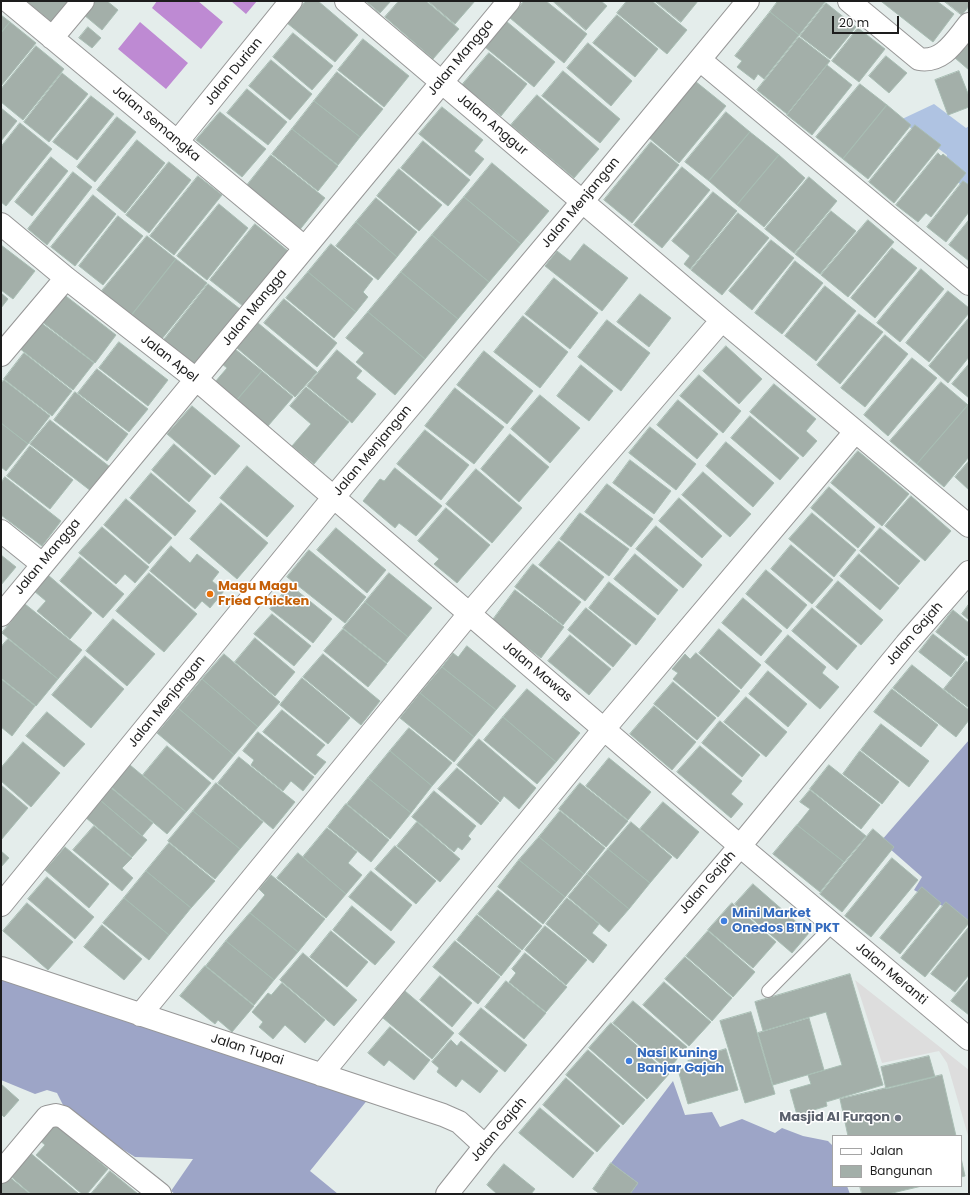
<!DOCTYPE html>
<style>
body{margin:0}
#map{position:relative;width:970px;height:1195px;overflow:hidden;background:#e4edeb;font-family:Poppins,sans-serif}
canvas{display:block}
.frame{position:absolute;inset:0;border:2px solid #1d1d1d;pointer-events:none}
.legend{position:absolute;left:832px;top:1135px;width:130px;height:52px;box-sizing:border-box;background:#fff;border:1px solid #a5a5a5;margin:0;padding:5px 7px;list-style:none;font-size:12px;color:#1d1d1d}
.legend li{display:flex;align-items:center;gap:8px;height:20px}
.legend b{width:20px;border:1px solid #a5a5a5}
.scale{position:absolute;left:832px;top:16px;width:67px;height:18px;box-sizing:border-box;border:2px solid #1d1d1d;border-top:0;padding-left:5px;font-size:12px;line-height:14px;white-space:nowrap;color:#1d1d1d;-webkit-text-stroke:3px #fff;paint-order:stroke}
</style>
<div id="map">
<canvas width="970" height="1195"></canvas>
<div class="frame"></div>
<ul class="legend">
<li><b style="height:5px;background:#fff"></b>Jalan</li>
<li><b style="height:11px;background:#a3afa9"></b>Bangunan</li>
</ul>
<div class="scale">20 m</div>
</div>
<script>
const ctx = document.querySelector('canvas').getContext('2d');
ctx.lineJoin = 'round';
function fillPath(path, color) {
  ctx.fillStyle = color;
  ctx.fill(path, 'evenodd');
}
function trace(path, color, width, dash) {
  ctx.strokeStyle = color;
  ctx.lineWidth = width;
  ctx.lineCap = dash ? 'butt' : 'round';
  ctx.setLineDash(dash || []);
  ctx.stroke(path);
}
function drawText(font, color, halo, rows, align = 'center') {
  ctx.font = font + ' Poppins,sans-serif';
  ctx.lineWidth = 3;
  ctx.setLineDash([]);
  ctx.textBaseline = 'middle';
  ctx.strokeStyle = halo;
  ctx.fillStyle = color;
  for (const [text, x, y, turn = 0] of rows) {
    ctx.save();
    ctx.translate(x, y);
    ctx.rotate((+turn || 0) * Math.PI / 180);
    ctx.textAlign = isNaN(turn) ? turn : align;
    if (halo) ctx.strokeText(text, 0, 0);
    ctx.fillText(text, 0, 0);
    ctx.restore();
  }
}
fillPath(new Path2D(`
 M934,104L966,128L969,126V192L944,170L947,155L900,120Z`), '#afc3e2');
fillPath(new Path2D(`
 M969,740V921L914,890L922,877L881,841Z
 M1,973L369,1098L310,1171L338,1194H175L171,1191L193,1159L135,1157L68,1115L57,1093L47,1090L35,1094L1,1080Z
 M673,1081L685,1115L712,1112L720,1127L742,1119L775,1133L782,1128L803,1136L828,1141L833,1146V1186H847L850,1194H630L638,1183L611,1163Z`), '#9da5c7');
fillPath(new Path2D(`
 M157,1H198L223,22L201,49L152,8Z
 M231,1H257L246,14Z
 M140,22L188,63L166,89L118,49Z`), '#be8ad3');
fillPath(new Path2D(`
 M855,980L969,1070V1139L947,1063L939,1051L882,1063Z`), '#ddd');
const building = new Path2D(`
 M26,1H72L54,24Z
 M95,1H107L118,10L102,30L84,15Z
 M306,1H318L358,35L335,62L287,23Z
 M366,1H391L380,13Z
 M399,1H426L459,29L433,59L385,17Z
 M428,1H475L455,24Z
 M524,1H546L587,34L564,63L510,18Z
 M553,1H601L607,6L586,30Z
 M627,1H652L687,30L667,54L617,13Z
 M655,1H698L681,22Z
 M778,1H824L825,2L799,35L770,12Z
 M883,1H937L954,14L933,42L882,2Z
 M944,1H969V6L962,15Z
 M826,3L856,27L830,59L800,36Z
 M770,12L799,35L764,79L758,74L754,80L737,67L742,61L735,56Z
 M1,15L10,22L1,33Z
 M617,15L658,49L635,77L593,43Z
 M506,21L555,62L534,87L485,47Z
 M10,22L36,43L1,86V33Z
 M88,27L101,38L92,48L79,38Z
 M858,28L885,49L859,82L832,61Z
 M293,33L333,66L312,90L273,57Z
 M799,37L830,61L787,114L757,90Z
 M363,39L409,76L384,107L338,70Z
 M969,41V70L955,58Z
 M588,43L632,81L611,106L567,68Z
 M36,46L64,69L23,120L1,102V89Z
 M489,53L527,84L501,116L462,85Z
 M886,56L907,73L889,93L869,76Z
 M271,60L312,94L290,120L249,86Z
 M827,65L852,85L812,135L787,115Z
 M563,71L620,119L600,143L542,96Z
 M959,71L969,96V107L948,115L935,80Z
 M337,72L383,109L360,137L314,101Z
 M62,73L88,94L49,142L24,122Z
 M695,81L726,106L679,163L648,137Z
 M860,84L887,105L843,159L816,137Z
 M247,89L287,122L268,145L227,113Z
 M537,95L599,149L574,178L511,125Z
 M91,96L114,114L77,160L53,142Z
 M314,101L360,137L338,165L292,129Z
 M887,105L911,125L868,179L843,159Z
 M442,107L483,140L474,151L484,159L470,176L419,134Z
 M1,108L17,121L1,141Z
 M220,112L266,149L242,177L196,140Z
 M726,112L750,132L709,181L685,162Z
 M117,117L136,132L95,182L77,167Z
 M20,123L52,149L6,206L1,202V147Z
 M915,125L941,145L894,203L869,182Z
 M292,129L338,166L318,191L272,154Z
 M750,132L779,155L737,205L709,181Z
 M137,140L165,163L125,213L97,190Z
 M423,141L470,180L448,206L401,168Z
 M651,142L679,165L632,223L604,200Z
 M938,153L941,156L943,154L966,173L931,217L926,213L918,222L896,205Z
 M271,155L325,198L298,232L244,189Z
 M779,155L805,178L764,227L737,205Z
 M51,157L68,171L32,216L15,202Z
 M169,162L191,180L149,233L126,215Z
 M492,163L549,211L521,244L464,197Z
 M682,167L710,190L662,248L634,225Z
 M399,169L442,205L419,231L377,196Z
 M73,172L92,187L47,245L28,229Z
 M198,176L222,195L174,255L150,236Z
 M809,177L837,201L794,253L765,229Z
 M963,181L969,185V212L946,242L927,227Z
 M713,192L737,211L690,269L684,264L690,256L672,241Z
 M93,195L116,214L75,266L51,247Z
 M464,197L521,244L489,282L432,235Z
 M376,198L417,232L397,257L356,222Z
 M219,204L248,228L207,280L177,256Z
 M831,211L856,231L820,274L795,254Z
 M738,213L769,238L722,295L691,270Z
 M118,216L143,236L103,285L79,266Z
 M868,220L894,242L848,297L821,275Z
 M969,220V261L949,245Z
 M356,222L397,257L378,280L336,246Z
 M255,224L288,251L243,306L210,280Z
 M432,235L489,282L458,319L401,272Z
 M147,236L176,259L131,316L101,292Z
 M771,240L794,258L752,310L729,291Z
 M331,244L373,279L363,292L368,297L356,312L308,272Z
 M584,244L628,278L602,311L545,266L557,251L570,261Z
 M1,245L35,271L13,299L1,290Z
 M892,248L917,268L875,318L851,298Z
 M176,259L207,283L161,340L131,316Z
 M795,261L823,283L782,334L755,313Z
 M921,269L944,289L900,342L877,323Z
 M308,272L356,312L334,338L286,298Z
 M401,272L458,319L425,359L368,312Z
 M554,278L598,313L570,349L525,314Z
 M208,284L240,309L194,366L163,341Z
 M825,286L856,311L816,361L785,336Z
 M948,291L969,308V313L929,362L906,343Z
 M1,293L8,299L1,308Z
 M62,293L116,335L95,363L41,321Z
 M640,294L671,318L649,347L617,322Z
 M284,299L337,343L317,367L264,323Z
 M368,312L425,359L395,395L356,362L364,353L346,338Z
 M859,314L883,332L840,384L817,365Z
 M523,316L568,352L540,388L494,352Z
 M969,318V357L948,383L929,366Z
 M607,320L650,353L621,391L578,357Z
 M40,322L94,363L73,390L19,348Z
 M258,323L317,372L295,397L237,348Z
 M885,335L908,354L865,407L841,388Z
 M119,342L168,380L148,406L99,368Z
 M726,346L762,379L739,404L703,371Z
 M235,349L262,371L237,400L215,382L227,368L222,364Z
 M337,350L362,371L356,378L376,394L352,423L307,386Z
 M484,351L533,391L507,424L457,385Z
 M24,353L72,391L52,416L4,379Z
 M912,358L937,378L888,436L864,415Z
 M969,364V398L952,384Z
 M581,365L613,391L589,421L557,396Z
 M97,369L148,409L129,432L78,393Z
 M262,371L293,397L268,426L237,400Z
 M699,375L741,411L723,433L680,396Z
 M4,380L50,416L28,444L1,423V383Z
 M941,382L968,405L917,464L890,441Z
 M774,384L816,419L806,431L817,441L803,457L750,412Z
 M306,387L349,422L314,464L292,446L311,424L290,406Z
 M455,388L504,427L474,464L425,426Z
 M75,392L128,434L107,461L54,420Z
 M540,395L580,428L550,463L511,429Z
 M678,400L718,434L697,459L657,425Z
 M968,405L969,457L944,487L917,464Z
 M192,406L240,446L215,475L167,434Z
 M750,416L799,458L780,480L731,438Z
 M50,420L110,467L91,491L30,444Z
 M1,423L28,444L6,471L1,467Z
 M650,427L696,464L676,490L629,453Z
 M425,430L469,465L441,500L397,464Z
 M510,434L549,467L519,502L481,469Z
 M726,442L774,483L753,507L706,466Z
 M174,444L211,476L189,502L152,470Z
 M30,446L73,480L50,509L7,476Z
 M858,451L909,494L882,526L831,483Z
 M630,460L671,491L654,514L613,483Z
 M969,461V490L955,477Z
 M247,466L294,506L267,537L220,498Z
 M395,468L442,506L416,536L399,523L395,528L363,501L380,479L384,481Z
 M476,469L522,508L492,543L446,504Z
 M703,472L751,514L730,537L682,495Z
 M151,473L196,511L175,536L130,498Z
 M5,477L61,521L42,546L1,515V483Z
 M607,484L653,519L631,547L585,512Z
 M829,487L875,527L858,548L811,508Z
 M911,496L951,531L925,561L885,526Z
 M679,498L722,536L702,558L659,521Z
 M126,499L172,538L149,564L104,525Z
 M221,503L268,543L237,579L190,539Z
 M446,508L490,545L457,583L434,564L439,559L418,541Z
 M580,513L629,549L609,576L560,539Z
 M812,513L856,550L834,577L789,539Z
 M656,526L702,565L683,588L636,549Z
 M102,527L149,567L135,583L125,574L116,584L79,553Z
 M336,528L386,570L367,593L317,550Z
 M880,528L920,561L899,585L860,551Z
 M559,541L604,577L585,601L539,565Z
 M791,545L833,580L812,604L771,569Z
 M171,546L190,563L197,554L219,572L212,581L224,591L210,608L202,601L195,609L150,571Z
 M309,550L366,597L345,623L287,577Z
 M635,554L678,590L658,615L614,579Z
 M859,554L899,588L880,610L840,576Z
 M1,555L16,567L1,585Z
 M80,557L124,594L103,618L60,581Z
 M533,564L581,602L563,625L515,587Z
 M766,570L807,605L787,629L746,594Z
 M149,573L197,614L164,652L116,611Z
 M389,573L432,608L408,637L365,602Z
 M48,575L92,613L70,639L37,611L46,601L34,591Z
 M838,581L883,620L861,645L816,607Z
 M609,582L656,619L636,645L589,608Z
 M290,585L332,619L313,643L270,609Z
 M515,590L564,627L541,658L492,621Z
 M743,598L782,631L761,656L722,623Z
 M365,602L408,637L387,663L343,628Z
 M25,604L82,650L58,679L2,633Z
 M969,604V620L962,614Z
 M586,608L631,645L613,667L568,630Z
 M812,608L857,646L837,670L792,631Z
 M953,610L969,623V653L967,656L936,632Z
 M272,614L311,646L294,666L254,634Z
 M113,619L155,654L127,686L86,651Z
 M343,629L387,664L368,687L324,651Z
 M719,629L761,665L741,689L699,653Z
 M933,634L965,659L951,677L919,652Z
 M570,635L611,669L589,695L548,661Z
 M788,635L826,667L822,673L839,687L820,709L765,662Z
 M255,638L295,672L275,696L235,662Z
 M8,639L58,679L36,706L1,678V647Z
 M467,646L516,686L496,710L442,667L453,653L458,657Z
 M696,653L740,691L718,717L673,679L678,673L672,669L685,654L690,659Z
 M224,654L280,702L258,727L202,679Z
 M323,654L380,701L361,725L303,677Z
 M85,656L124,689L91,728L52,695Z
 M966,661L969,663V708L944,689Z
 M912,665L969,710V720L956,737L893,688Z
 M442,667L496,710L474,737L420,693Z
 M768,671L807,704L788,727L749,694Z
 M302,678L350,718L328,744L280,705Z
 M1,679L35,706L12,736L1,727Z
 M202,679L258,727L234,755L178,708Z
 M673,682L716,718L697,740L654,704Z
 M527,689L580,733L556,762L503,717Z
 M892,689L938,725L921,747L874,712Z
 M420,693L474,737L454,762L400,718Z
 M746,697L787,732L766,757L724,722Z
 M654,706L696,742L672,770L630,734Z
 M178,708L234,755L213,780L157,733Z
 M282,710L325,745L316,755L326,762L315,775L263,732Z
 M47,712L85,744L64,767L26,736Z
 M503,717L556,762L537,784L484,740Z
 M720,721L760,755L742,777L702,743Z
 M881,724L929,761L909,787L861,750Z
 M409,728L452,763L432,786L390,751Z
 M258,732L314,777L303,791L291,781L283,791L251,765L254,760L243,751Z
 M479,739L536,788L519,809L504,796L500,802L457,765Z
 M23,742L60,773L31,807L1,781V768Z
 M167,746L211,783L186,812L143,775Z
 M700,746L742,781L731,794L743,804L731,818L677,772Z
 M390,751L432,786L411,813L368,778Z
 M860,751L899,782L882,804L843,774Z
 M239,757L295,802L273,829L218,783Z
 M609,758L651,792L628,820L586,786Z
 M130,765L186,812L167,834L111,787Z
 M829,765L880,805L861,829L810,789Z
 M457,768L499,803L481,825L438,789Z
 M368,778L411,813L390,839L347,804Z
 M216,783L263,822L240,849L193,811Z
 M580,783L628,821L606,847L559,809Z
 M1,785L28,808L1,840Z
 M110,787L153,823L142,836L100,800Z
 M810,790L866,836L844,862L797,825L810,809L800,802Z
 M434,791L476,826L468,836L471,839L462,850L458,847L454,852L412,817Z
 M100,800L147,840L132,857L85,817Z
 M663,802L699,832L677,859L640,829Z
 M346,804L389,840L371,862L328,827Z
 M193,811L240,849L215,879L168,841Z
 M560,811L605,848L584,874L539,837Z
 M417,822L460,859L440,882L397,846Z
 M631,822L672,857L650,883L608,849Z
 M797,825L844,862L820,892L773,854Z
 M94,826L132,858L122,868L133,878L122,891L73,850Z
 M327,828L357,852L348,863L362,875L346,894L303,857Z
 M873,829L894,847L842,912L820,894Z
 M539,837L584,874L565,897L519,860Z
 M169,843L215,881L191,908L146,871Z
 M395,846L436,881L416,904L375,869Z
 M65,847L109,884L89,908L45,870Z
 M608,849L650,883L629,909L587,874Z
 M1,851L9,858L1,867Z
 M298,853L346,894L326,918L277,878Z
 M892,858L918,880L871,937L845,916Z
 M519,860L565,897L543,924L498,887Z
 M146,871L191,908L169,935L124,898Z
 M371,871L412,905L391,931L349,897Z
 M587,874L629,909L609,932L568,897Z
 M271,875L325,919L298,952L250,913L265,895L259,889Z
 M47,877L94,917L75,939L28,899Z
 M753,884L809,933L792,953L735,904Z
 M922,887L941,903L900,954L880,938Z
 M498,890L542,926L522,950L478,914Z
 M124,898L169,935L149,960L103,923Z
 M567,898L599,924L592,933L607,945L593,963L546,924Z
 M946,902L969,921V923L925,977L901,958Z
 M27,903L73,942L48,970L3,931Z
 M732,903L776,942L753,968L708,930Z
 M352,906L395,942L375,965L333,930Z
 M250,913L298,952L274,980L226,941Z
 M477,915L521,951L501,976L457,940Z
 M102,925L142,959L124,980L84,947Z
 M545,926L587,960L566,985L525,950Z
 M969,927V975L955,992L931,974Z
 M331,931L368,962L347,987L310,957Z
 M708,931L755,972L733,997L686,956Z
 M226,941L274,980L254,1005L206,966Z
 M455,941L500,977L478,1004L433,967Z
 M303,953L357,1000L334,1026L280,980Z
 M525,953L567,987L546,1012L509,982L516,973L512,969Z
 M685,957L732,998L712,1021L665,979Z
 M205,966L254,1006L232,1032L218,1020L215,1024L180,996Z
 M850,974L883,1085L826,1102L827,1106L797,1115L790,1090L811,1084L808,1075L842,1065L826,1012L763,1031L755,1002Z
 M440,976L472,1003L452,1027L420,1000Z
 M969,979V1015L951,1001Z
 M506,981L546,1013L524,1039L485,1007Z
 M664,982L711,1022L689,1046L643,1005Z
 M282,983L325,1020L305,1043L285,1025L273,1039L259,1027L263,1022L252,1012L268,993L271,995Z
 M405,991L454,1033L432,1059L383,1018Z
 M633,1001L687,1047L668,1070L613,1023Z
 M481,1008L527,1045L505,1072L459,1034Z
 M751,1012L775,1094L745,1103L720,1021Z
 M809,1018L824,1070L773,1085L758,1033Z
 M611,1023L669,1074L647,1099L589,1048Z
 M390,1027L430,1060L414,1080L389,1060L384,1066L368,1053Z
 M451,1040L457,1046L461,1041L498,1071L480,1093L462,1079L456,1087L437,1072L439,1068L432,1062Z
 M726,1049L738,1090L688,1104L678,1070L690,1066L688,1061Z
 M588,1050L645,1100L623,1125L566,1075Z
 M929,1056L935,1077L886,1089L881,1067Z
 M942,1075L956,1136H848L840,1099Z
 M566,1078L620,1126L597,1152L543,1105Z
 M1,1084L19,1100L4,1117L1,1114Z
 M540,1108L594,1153L573,1178L519,1133Z
 M52,1122L108,1169L87,1194H82L36,1155L45,1145L38,1139Z
 M28,1151L79,1194H31L8,1174Z
 M961,1158L965,1176L961,1177Z
 M611,1163L638,1183L630,1194H600L593,1189Z
 M504,1164L535,1189L531,1194H497L487,1185Z
 M110,1171L138,1194H91Z
 M7,1175L30,1194H1V1182Z
 M860,1186H922L888,1194H862Z`);
fillPath(building, '#a3afa9');
trace(building, '#a8bdb3', 1);
const service = new Path2D(`
 M768,991L833,925`);
const minor = new Path2D(`
 M8,1L304,247
 M346,1L722,320L969,526
 M849,1L919,59C943,63 955,41 969,24
 M52,38L83,1
 M700,60L969,284
 M177,142L291,1
 M1,224L66,278L197,380L740,846L969,1039
 M1,355L66,278
 M1,531L42,564
 M1,615L509,1
 M1,905L333,498L582,202L748,1
 M1,968L443,1115L459,1122L485,1146
 M140,1015L469,614L722,320
 M321,1075L604,729L855,432
 M1,1172L47,1117L56,1115L63,1117L160,1194
 M447,1194L485,1146L740,846L906,644L969,572`);
trace(service, '#979797', 14);
trace(minor, '#979797', 24);
trace(service, '#fff', 12);
trace(minor, '#fff', 22);
for (const [x, y, r, color] of [
 [210,594,4,"#e8710a"],
 [724,921,4,"#3f7fe0"],
 [629,1061,4,"#3f7fe0"],
 [898,1118,4,"#6b7280"]
]) {
  const dot = new Path2D();
  dot.arc(x, y, r, 0, 2 * Math.PI);
  ctx.fillStyle = color;
  ctx.fill(dot);
  trace(dot, '#fff', 1.5);
}
drawText('13px', '#1d1d1d', '#fff', [
 ["Jalan Mangga",461,58,-50],
 ["Jalan Durian",234,72,-51],
 ["Jalan Semangka",156,124,40],
 ["Jalan Anggur",492,125,40],
 ["Jalan Menjangan",581,203,-50],
 ["Jalan Mangga",255,308,-51],
 ["Jalan Apel",169,359,38],
 ["Jalan Menjangan",373,451,-50],
 ["Jalan Mangga",48,557,-50],
 ["Jalan Gajah",915,634,-49],
 ["Jalan Mawas",537,672,40],
 ["Jalan Menjangan",167,702,-51],
 ["Jalan Gajah",708,883,-49],
 ["Jalan Meranti",891,974,40],
 ["Jalan Tupai",247,1050,18],
 ["Jalan Gajah",499,1130,-50]
]);
drawText('bold 13px', '#c56008', '#fff', [
 ["Magu Magu",218,587],
 ["Fried Chicken",218,602]
], 'left');
drawText('bold 13px', '#366cbe', '#fff', [
 ["Mini Market",732,914],
 ["Onedos BTN PKT",732,929],
 ["Nasi Kuning",637,1054],
 ["Banjar Gajah",637,1069]
], 'left');
drawText('bold 13px', '#5b616d', '#fff', [
 ["Masjid Al Furqon",890,1118]
], 'right');
</script>
